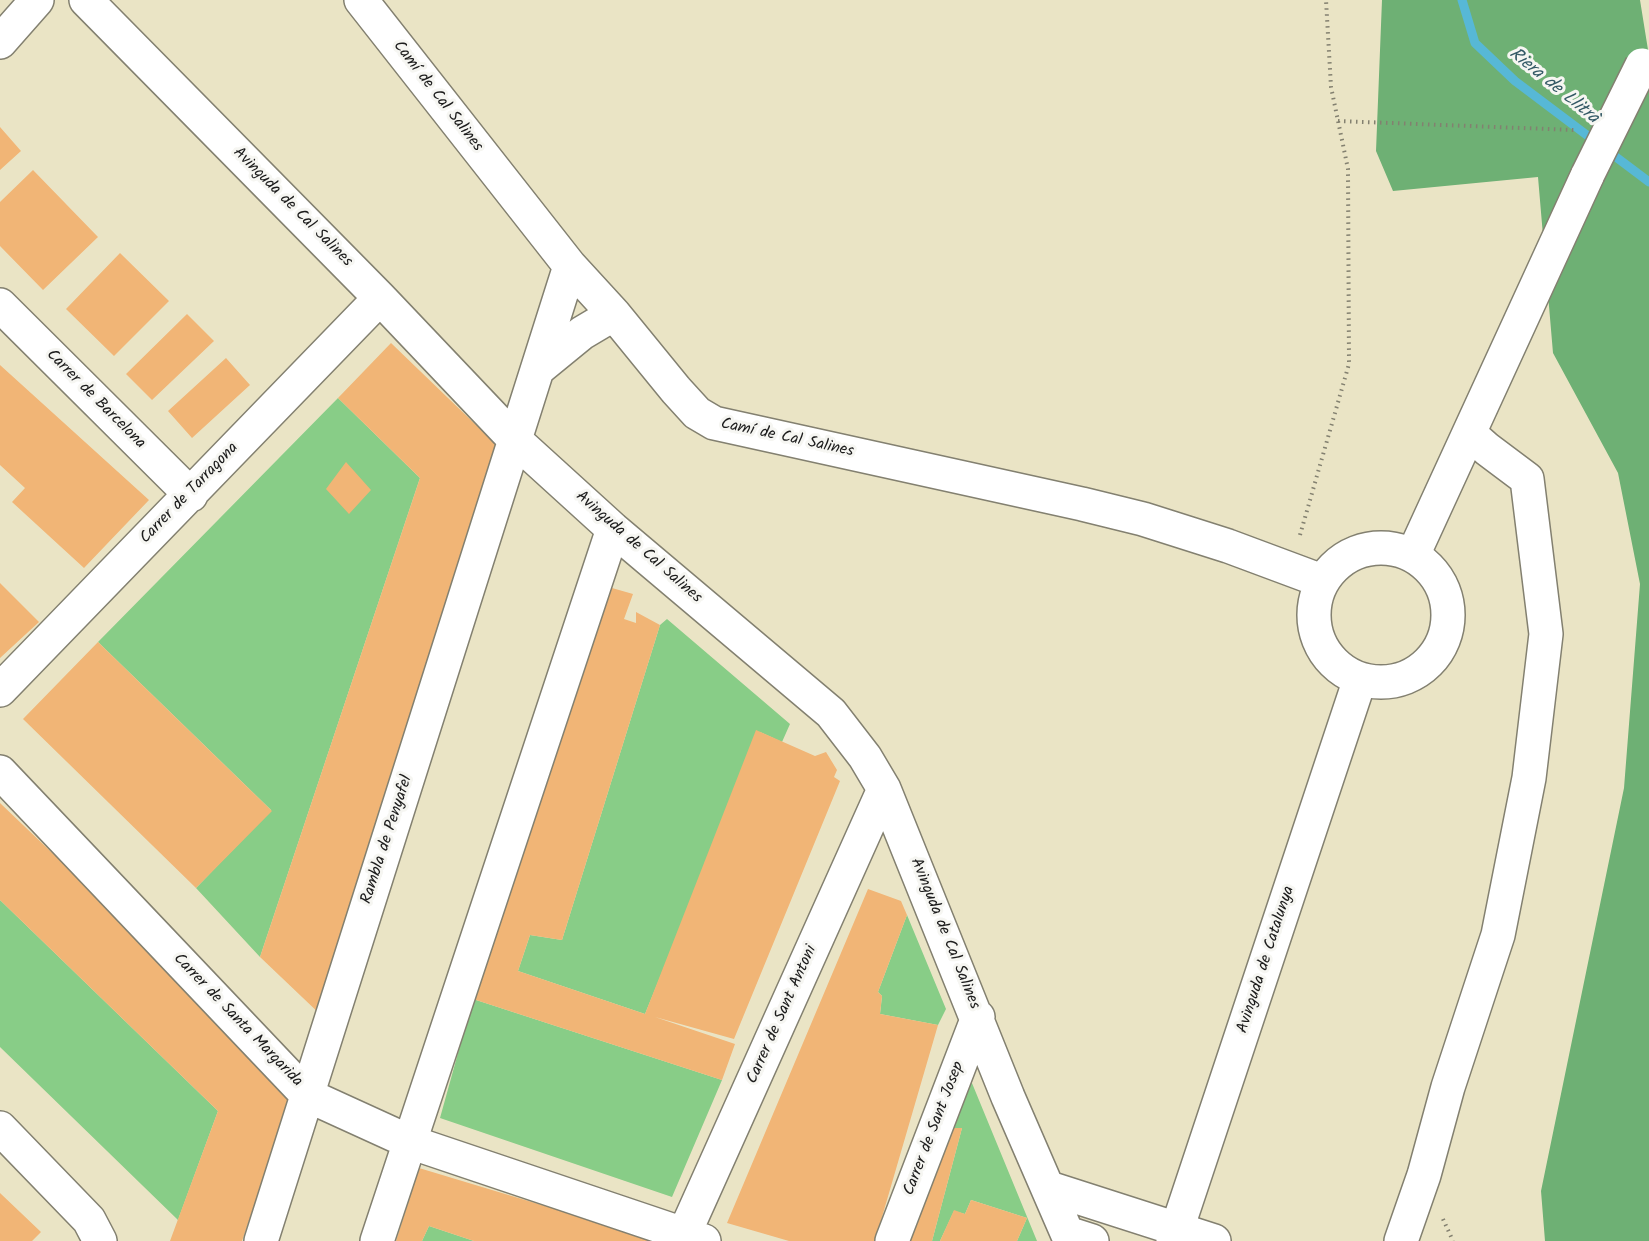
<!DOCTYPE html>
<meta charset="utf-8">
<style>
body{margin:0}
canvas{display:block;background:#eae4c5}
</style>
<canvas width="1649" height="1241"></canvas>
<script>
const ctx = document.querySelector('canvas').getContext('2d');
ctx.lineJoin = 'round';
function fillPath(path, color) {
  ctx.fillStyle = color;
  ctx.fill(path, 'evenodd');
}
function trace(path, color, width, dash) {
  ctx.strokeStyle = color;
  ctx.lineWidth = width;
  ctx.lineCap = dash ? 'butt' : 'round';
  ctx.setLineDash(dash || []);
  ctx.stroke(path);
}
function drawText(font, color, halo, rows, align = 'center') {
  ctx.font = font + ' Kalam,sans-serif';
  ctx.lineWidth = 6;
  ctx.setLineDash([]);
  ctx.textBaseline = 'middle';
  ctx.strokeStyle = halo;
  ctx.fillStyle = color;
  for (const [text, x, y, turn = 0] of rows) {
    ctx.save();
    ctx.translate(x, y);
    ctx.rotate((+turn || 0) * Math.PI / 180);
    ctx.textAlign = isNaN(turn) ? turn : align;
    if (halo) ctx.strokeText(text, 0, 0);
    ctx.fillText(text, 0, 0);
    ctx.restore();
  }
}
fillPath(new Path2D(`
 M338,398L420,478L260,957L196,888L271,810L98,642Z
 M667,619L790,724L782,742L760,732L645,1014L518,971L530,935L562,940L660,625Z
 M0,900L218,1111L178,1220L0,1047Z
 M907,915L946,1009L938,1025L880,1014L882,996L878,992Z
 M473,999L722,1080L672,1197L440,1118Z
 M967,1071L1037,1241H1017L1027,1218L971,1200L965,1214L954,1211L940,1241H932L962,1128H942Z
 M429,1226L474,1241H422Z`), '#88cd87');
fillPath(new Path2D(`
 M1382,0H1640L1649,56V1241H1545L1541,1191L1624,788L1640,584L1618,473L1553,353L1538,177L1393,191L1376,151Z`), '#6eb074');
trace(new Path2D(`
 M1462,0L1475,43L1515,81L1649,182`), '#57b8d6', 9);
fillPath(new Path2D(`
 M0,127L21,151L0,170Z
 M33,170L98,237L43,290L0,246V202Z
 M120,253L169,301L114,356L66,309Z
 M187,314L214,341L152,400L126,374Z
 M391,343L504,452L323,1017L260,957L420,478L338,398Z
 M226,358L250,385L192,438L168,411Z
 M0,365L149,500L84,568L12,502L25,488L0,465Z
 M346,462L371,490L349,514L326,489Z
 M0,583L39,622L0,658Z
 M605,586L633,594L624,619L636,623V612L660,625L562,940L530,935L518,971L645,1014L756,730L815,756L826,752L837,770L834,777L840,781L734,1039L655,1017L735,1044L722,1080L473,999Z
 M98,642L272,811L196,888L23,719Z
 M0,803L295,1085L242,1241H170L218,1111L0,900Z
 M868,889L901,901L907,915L878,992L882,996L880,1014L938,1025L875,1241H789L727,1223Z
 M942,1128H962L932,1241H907Z
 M419,1168L651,1238L650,1241H474L429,1226L422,1241H396Z
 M0,1193L41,1232L32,1241H0Z
 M971,1200L1027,1218L1017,1241H940L954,1210L965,1214Z`), '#f1b576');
const minor = new Path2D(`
 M86,0L380,298L514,439L613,529L831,713L865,757L884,789L1008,1097L1067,1233L1092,1241
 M361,0L570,266L614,314L676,390L697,413L714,423L1082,504L1143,519L1228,546L1322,581
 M0,42L37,0
 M0,305L191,495
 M538,369L582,333L614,314
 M1314 615a67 67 0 1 1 134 0a67 67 0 1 1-134 0Z
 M1413,555L1588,174
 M0,690L380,298
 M0,772L307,1095L410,1142L704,1241
 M0,1128L89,1220L100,1241
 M1049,1188L1214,1241
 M261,1241L570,266
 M377,1241L613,529
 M681,1241L884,789
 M892,1241L978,1017
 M1173,1241L1360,679
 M1401,1241L1424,1175L1448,1087L1498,935L1529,778L1546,634L1527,479L1487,449L1469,433`);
trace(minor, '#838070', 36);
trace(new Path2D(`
 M1338,121L1574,130
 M1300,535L1349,364L1348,169L1331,87L1326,0
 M1443,1219L1453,1241`), '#838070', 4, [1.5, 4.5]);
trace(minor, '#fff', 33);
const minorBridge = new Path2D(`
 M1588,174L1642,65`);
trace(minorBridge, '#838070', 36, []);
trace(minorBridge, '#fff', 33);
drawText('16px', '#1c1c1c', '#f6f6f2', [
 ["Camí de Cal Salines",437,97,52],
 ["Avinguda de Cal Salines",292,208,45],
 ["Carrer de Barcelona",95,400,45],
 ["Camí de Cal Salines",787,439,12],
 ["Carrer de Tarragona",190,494,-46],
 ["Avinguda de Cal Salines",638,548,41],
 ["Rambla de Penyafel",388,840,-72],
 ["Avinguda de Cal Salines",944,934,68],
 ["Avinguda de Catalunya",1267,960,-72],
 ["Carrer de Sant Antoni",783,1015,-66],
 ["Carrer de Santa Margarida",237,1021,46],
 ["Carrer de Sant Josep",935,1129,-69]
]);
drawText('italic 18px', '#345a66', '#f6f6f2', [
 ["Riera de Llitrà",1553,87,39]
]);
</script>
